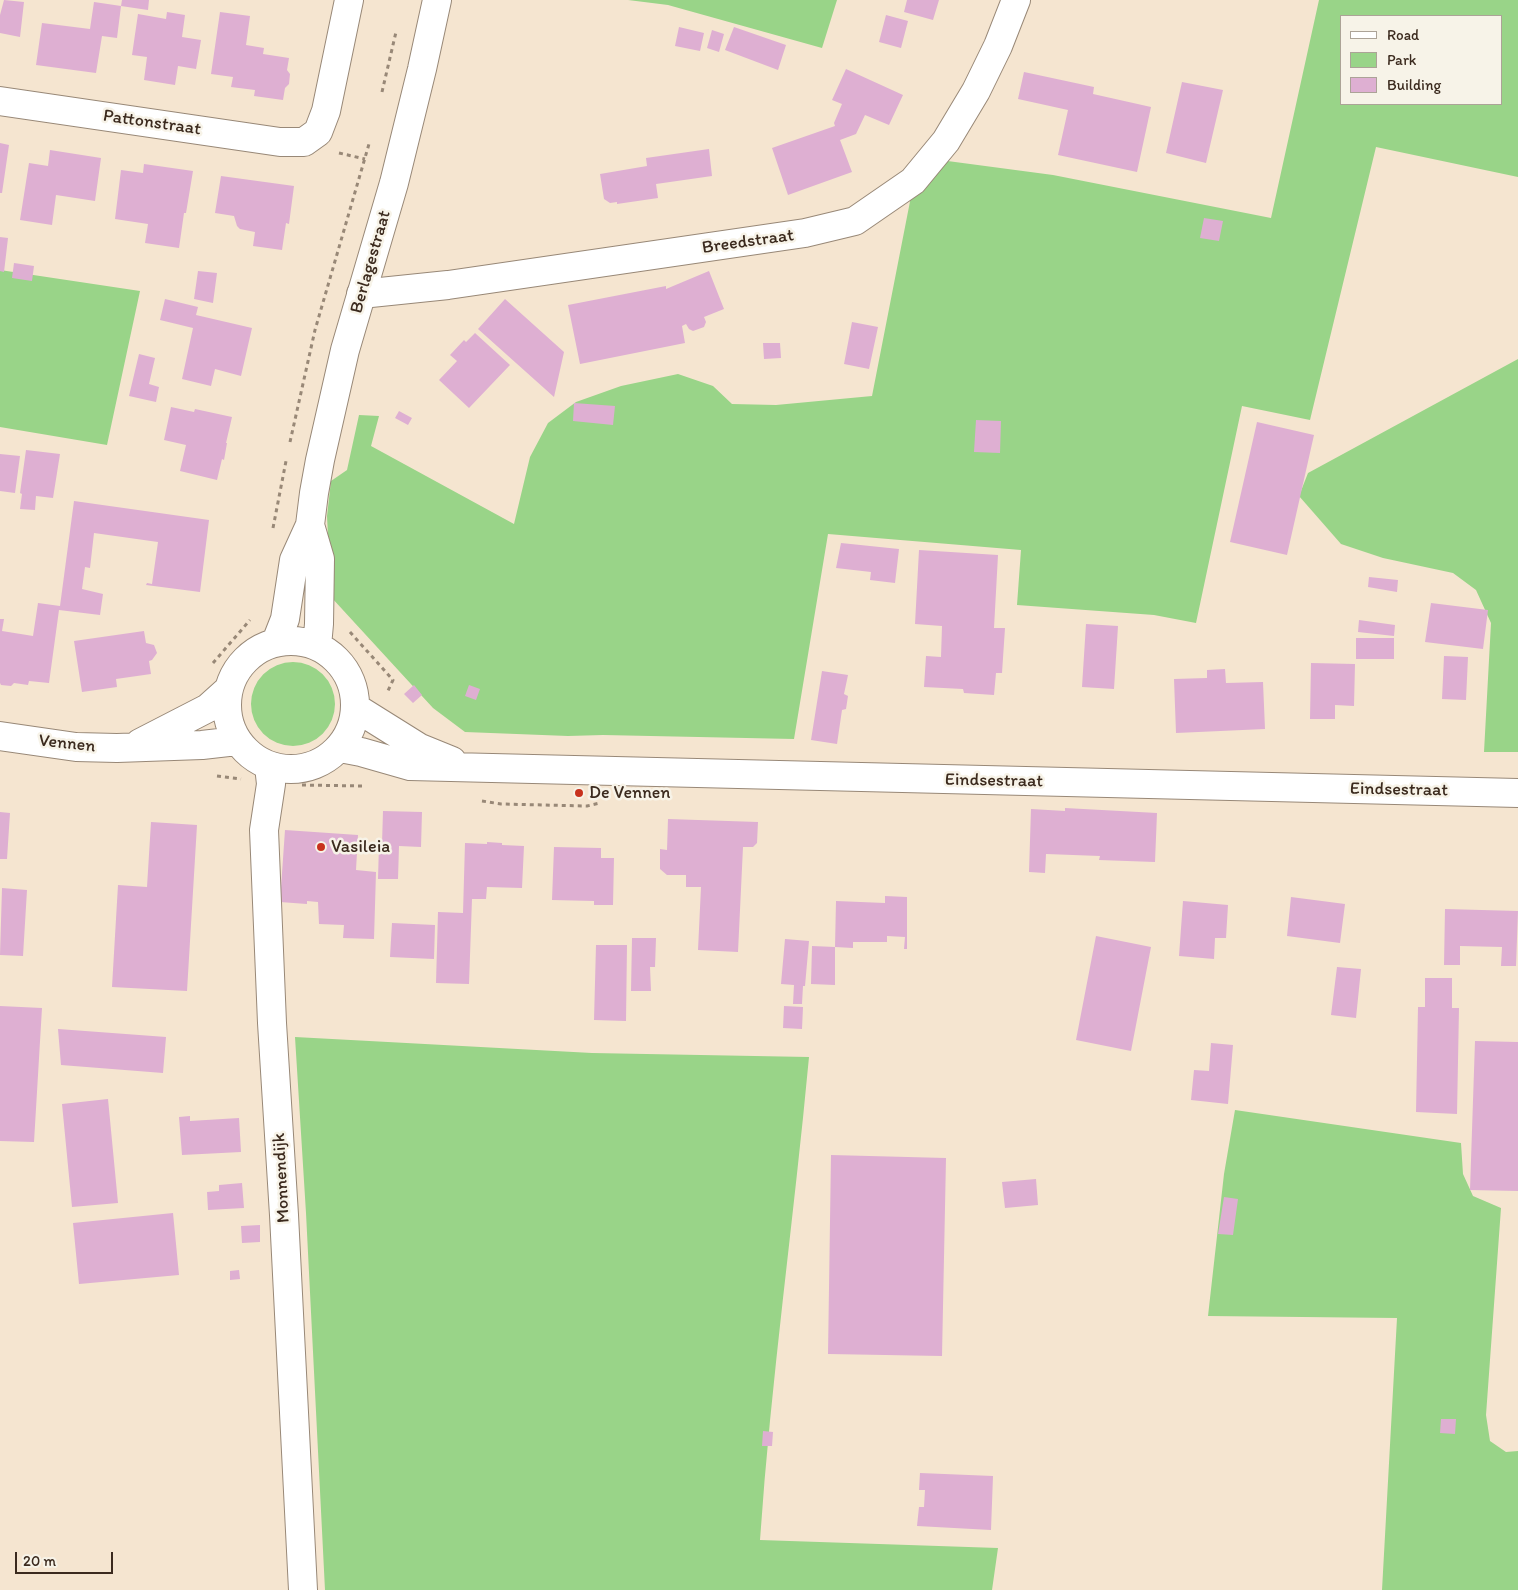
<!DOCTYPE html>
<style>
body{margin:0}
#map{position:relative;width:1518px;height:1590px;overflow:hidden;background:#f5e5d0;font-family:Itim,sans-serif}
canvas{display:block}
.legend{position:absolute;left:1340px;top:15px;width:162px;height:90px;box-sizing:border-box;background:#f7f3e8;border:1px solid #aca397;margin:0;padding:6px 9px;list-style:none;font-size:15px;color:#3b2a1e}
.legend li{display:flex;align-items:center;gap:10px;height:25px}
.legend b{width:25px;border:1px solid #aca397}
.scale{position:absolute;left:15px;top:1552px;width:98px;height:22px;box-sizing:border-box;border:2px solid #3b2a1e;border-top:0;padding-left:6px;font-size:15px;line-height:18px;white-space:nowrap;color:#3b2a1e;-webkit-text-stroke:4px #f7f3e8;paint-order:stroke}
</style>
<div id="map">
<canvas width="1518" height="1590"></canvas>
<ul class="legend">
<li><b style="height:6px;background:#fff"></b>Road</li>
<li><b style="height:14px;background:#99d488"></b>Park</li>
<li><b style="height:14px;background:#deafd2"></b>Building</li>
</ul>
<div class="scale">20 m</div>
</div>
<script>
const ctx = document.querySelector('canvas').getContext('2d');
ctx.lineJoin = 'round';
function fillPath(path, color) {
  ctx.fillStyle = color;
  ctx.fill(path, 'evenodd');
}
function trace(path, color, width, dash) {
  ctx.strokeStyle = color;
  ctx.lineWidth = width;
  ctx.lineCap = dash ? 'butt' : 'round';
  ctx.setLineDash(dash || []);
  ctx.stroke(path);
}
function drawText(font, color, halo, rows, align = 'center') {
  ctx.font = font + ' Itim,sans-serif';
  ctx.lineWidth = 5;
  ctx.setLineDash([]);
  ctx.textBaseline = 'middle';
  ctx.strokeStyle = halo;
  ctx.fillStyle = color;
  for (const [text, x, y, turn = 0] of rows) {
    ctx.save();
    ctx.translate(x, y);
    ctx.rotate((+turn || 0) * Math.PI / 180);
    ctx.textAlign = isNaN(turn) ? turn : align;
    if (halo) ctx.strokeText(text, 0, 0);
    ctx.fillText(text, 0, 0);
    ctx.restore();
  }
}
fillPath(new Path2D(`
 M628,0H837L822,48L668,5Z
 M1319,0H1518V177L1376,147L1310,420L1242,406L1196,623L1154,615L1017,605L1021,550L828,534L794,739L603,735L568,736L465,732L433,708L331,597L327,516L331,481L347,470L359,415L379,416L371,446L514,524L530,457L548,423L576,402L621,386L678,374L713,386L732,404L776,405L872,396L914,181L940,160L1053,175L1271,218ZM1342,16H1502V104H1342Z
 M0,270L140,291L107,445L0,427Z
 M1518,359V752H1484L1491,623L1476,590L1453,573L1383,558L1341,544L1299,496L1308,473Z
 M251 704a42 42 0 1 1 84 0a42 42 0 1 1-84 0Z
 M295,1037L592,1053L809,1057C794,1218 771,1379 760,1540L998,1548L992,1590H325L306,1213Z
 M1235,1110L1461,1143L1463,1174L1473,1196L1501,1208L1486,1415L1490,1441L1506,1452L1518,1451V1590H1382L1397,1318L1208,1316L1224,1174Z`), '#99d488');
fillPath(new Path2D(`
 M4,0L24,2L20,37L0,33V15Z
 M122,0H149L148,10L121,6L117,38L102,36L96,73L36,65L42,23L90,29L94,2L121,6Z
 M907,0H939L933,20L904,12Z
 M167,12L185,15L182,37L201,40L196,69L178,66L175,85L144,80L147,57L132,55L138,14L166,19Z
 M220,12L250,16L246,45L264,48L263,54L289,58L287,70L290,74L289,84L285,88L283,100L254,96L255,90L231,87L233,77L211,74Z
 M886,15L908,21L901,48L879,42Z
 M679,27L704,33L700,51L675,46Z
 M734,27L786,45L778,70L725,50Z
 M712,30L724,34L719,52L707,48Z
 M846,69L903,95L889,125L865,115L856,134L840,140L852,172L788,195L772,148L835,126L834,123L842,104L832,100Z
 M1024,72L1094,87L1093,94L1151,107L1137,172L1058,155L1068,110L1018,99Z
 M1182,82L1223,90L1206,163L1166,153Z
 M0,143L9,145L2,193H0Z
 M709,149L712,176L656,184L658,198L617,204V202L610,203L604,199L600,174L647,166L646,158Z
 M50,150L101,158L95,201L56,195L52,225L20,220L29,163L48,166Z
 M144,164L193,171L186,213H184L179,248L145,243L148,224L115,219L121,170L143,173Z
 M221,176L294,186L289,224L286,223L282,250L253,246L255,232L240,229L237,226L234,216L215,213Z
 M1204,218L1223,221L1219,241L1200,238Z
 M0,237L8,238L4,272L0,271Z
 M14,263L34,266L32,281L12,278Z
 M198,271L217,273L213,303L194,299Z
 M709,271L724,309L704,317L706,322L704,327L693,331L689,329L686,324L682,326L685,343L580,364L568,305L666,286V289Z
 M165,299L198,307L196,315L252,328L241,376L215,369L211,386L182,379L193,328L160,320Z
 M505,299L564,352L554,397L478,329Z
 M852,322L878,327L869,369L844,364Z
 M475,333L510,365L469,408L439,380L457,361L450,355L464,340L466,342Z
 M763,343H780L781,358L764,359Z
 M139,354L155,358L149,384L159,387L156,402L129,396Z
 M574,403L615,406L613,425L573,421Z
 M171,407L194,412L195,409L232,417L226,443H227L224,460L222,459L217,480L180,471L186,445L164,440Z
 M399,411L412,418L408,425L395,418Z
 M976,420L1001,421L1000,453L974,452Z
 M1257,422L1314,435L1287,555L1230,542Z
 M26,450L60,454L53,498L36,496L35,510L20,509L22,494L20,493Z
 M0,454L20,456L15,493L0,491Z
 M74,501L209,520L200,592L146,585L147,583L152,584L158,542L94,533L90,568L85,567L82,589L103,594L100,615L59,610L49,683L29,681L28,685L14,683L11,686L1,685L0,683V619H4L2,631L33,636L38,603L60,606Z
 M841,543L899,549L895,583L870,580L871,572L836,568Z
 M919,550L998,555L994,628H1005L1002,673H996L994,695L964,693L963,689L924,687L926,656L941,657L942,626L915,624Z
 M1369,577L1398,580L1397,592L1368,587Z
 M1431,603L1488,610L1483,649L1425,642Z
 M1359,620L1395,625L1394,636L1358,632Z
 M1086,624L1118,626L1114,689L1082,687Z
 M144,631L146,643L154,645L157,653L152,660L149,661L151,674L116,679L117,687L82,692L74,641Z
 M1356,638H1394V659H1356Z
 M1444,656L1468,657L1466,700L1442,699Z
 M1311,663L1355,664L1354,706L1335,705V719H1310Z
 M1225,669L1226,683L1263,682L1265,729L1176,733L1174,679L1207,678V670Z
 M822,671L848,675L844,694L848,696L846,709L842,710L837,744L811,740Z
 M414,685L422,695L413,703L404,694Z
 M469,685L480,689L476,700L465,696Z
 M1065,808L1157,813L1155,862L1099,860L1100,856L1046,854L1045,873L1029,872L1031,809L1065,811Z
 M383,811L422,812L421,847L399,846L398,879H378L379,844H382Z
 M0,812L10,813L7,859H0Z
 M668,819L758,822L757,843L753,847H743L738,952L698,950L701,887H686V875H667L660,869V849L667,850Z
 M151,822L197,825L187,991L112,987L118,885L147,887Z
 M285,830L358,835L356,870L376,872L374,939L343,938L344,925L319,924L318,902L307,901V904L280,902Z
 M487,842L502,843V845L524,846L522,888L487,887L486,899H472L469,984L436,983L438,912L463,913L465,843L487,844Z
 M554,847L601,848V858H614L613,905H594V901L552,900Z
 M2,888L27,890L23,956L0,955Z
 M885,896L907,897V949H904L905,937L887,936V942H853V948L835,947V985L811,984L812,946L835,947L836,901L885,903Z
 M1291,897L1345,904L1340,943L1287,936Z
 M1183,901L1228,905L1226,938H1215L1214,959L1179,956Z
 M1445,909L1518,911L1516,966H1501L1502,947L1460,946V965H1444Z
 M392,923L435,925L434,959L390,957Z
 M1096,936L1151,947L1131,1051L1076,1040Z
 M632,938H656L655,967H650L651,991H631Z
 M785,939L809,941L805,986H803L802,1004H793L794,985L781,984Z
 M596,945H627L626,1021L594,1020Z
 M1337,967L1361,969L1356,1018L1331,1015Z
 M1425,978H1452V1008H1459L1457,1114L1416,1112L1418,1007H1425Z
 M0,1006L42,1008L34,1142L0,1141Z
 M784,1006L803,1007L802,1029L783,1028Z
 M58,1029L166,1037L163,1073L61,1065Z
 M1475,1041L1518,1042V1191L1470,1190Z
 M1211,1043L1233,1045L1228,1104L1191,1100L1194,1070L1209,1071Z
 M108,1099L118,1203L72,1207L62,1104Z
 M190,1116V1121L239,1118L241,1152L182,1155L179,1117Z
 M831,1155L946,1158L942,1356L828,1354Z
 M1036,1179L1038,1205L1005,1208L1002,1182Z
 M242,1183L244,1208L208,1210L207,1192L219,1191V1185Z
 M1224,1197L1238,1199L1233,1235L1218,1234Z
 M173,1213L179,1275L79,1284L73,1223Z
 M260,1225V1242L242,1243L241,1226Z
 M239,1270L240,1279L230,1280V1271Z
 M1441,1419H1456L1455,1434L1440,1433Z
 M763,1431L773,1432L772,1446H762Z
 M920,1473L993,1476L991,1530L917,1526L919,1507H924L925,1490H919Z`), '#deafd2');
const minor = new Path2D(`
 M0,101L280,142H304L318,132L326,111L349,0
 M361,294L448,285L805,233L855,221L913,181L946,141L976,91L998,46L1016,0
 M269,766L271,784L264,830L272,1023L284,1215L303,1590`);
const tertiary = new Path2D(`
 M310,525L320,559L319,624L317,646
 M227 705a64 64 0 1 1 128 0a64 64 0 1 1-128 0Z
 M276,642L285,619L294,560L310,525L314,493L320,460L345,350L394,183L422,69L437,0
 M356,708L420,748L452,761
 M0,736L76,747L117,748L202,745L237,741
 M140,743L208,708L228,690
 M340,748L361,752L410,766L1518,793`);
trace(minor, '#988877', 30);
trace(tertiary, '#988877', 30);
trace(new Path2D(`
 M382,92L396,32
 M339,153L365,159
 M290,442L315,330L369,144
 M273,528L286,461
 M350,632L393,680L387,693
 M213,663L250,620
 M217,776L241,779
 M302,785L363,786
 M482,801L501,804L587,806L600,803`), '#988877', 3, [4, 4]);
trace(minor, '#fff', 28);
trace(tertiary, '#fff', 28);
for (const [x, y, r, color] of [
 [579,793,5,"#c8321e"],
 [321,847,5,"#c8321e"]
]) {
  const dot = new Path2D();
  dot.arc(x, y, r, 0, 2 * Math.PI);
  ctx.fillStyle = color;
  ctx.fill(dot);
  trace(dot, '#f7f3e8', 2);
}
drawText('18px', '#3b2a1e', '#f7f3e8', [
 ["Pattonstraat",152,123,8],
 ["Breedstraat",748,242,-8],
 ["Berlagestraat",371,262,-74],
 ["Vennen",67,744,6],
 ["Eindsestraat",994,781,1],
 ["Eindsestraat",1399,790,1],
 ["Monnendijk",282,1178,-93]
]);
drawText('18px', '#3b2a1e', '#f7f3e8', [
 ["De Vennen",589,793],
 ["Vasileia",331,847]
], 'left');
</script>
